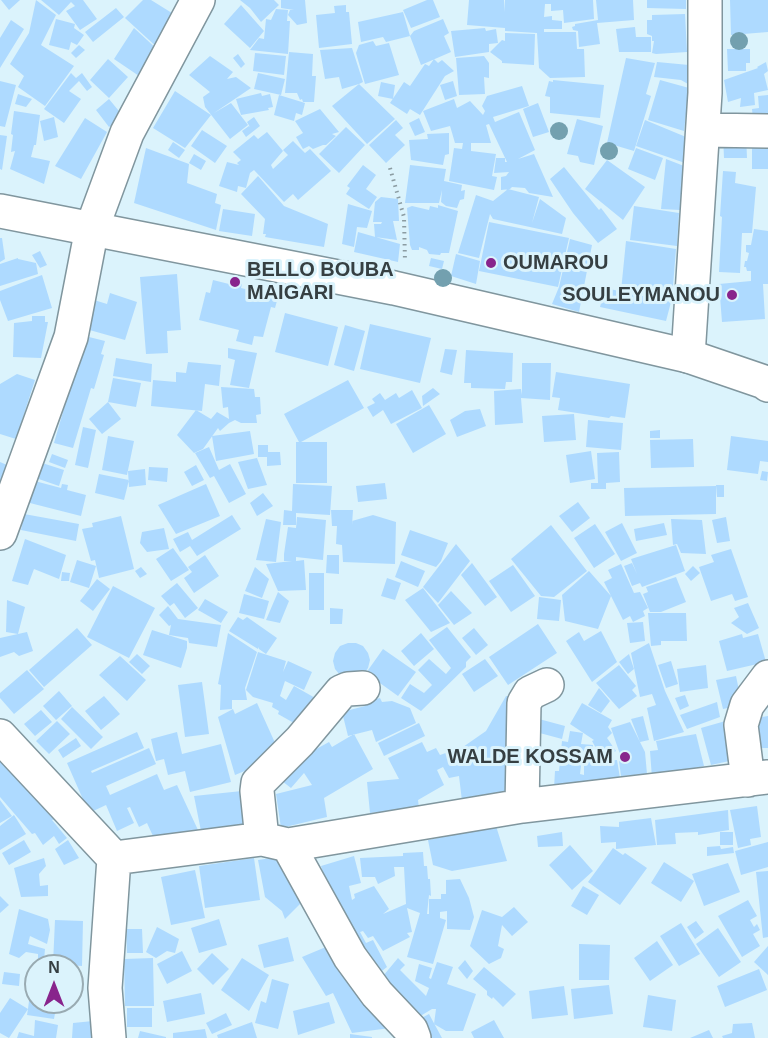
<!DOCTYPE html>
<style>
body{margin:0}
#map{position:relative;width:768px;height:1038px;overflow:hidden;background:#dbf3fc;font-family:Arial,sans-serif}
canvas{display:block}
.north{position:absolute;left:24px;top:954px;width:60px;height:60px;box-sizing:border-box;background:#dbf3fc;border:2px solid #99abb2;border-radius:50%;rotate:0deg;font-size:16px;font-weight:700;line-height:24px;text-align:center;color:#363f42}
.north::after{content:'';display:block;margin:auto;width:21px;height:27px;background:#88248c;clip-path:polygon(50% 0,100% 100%,50% 72%,0 100%)}
</style>
<div id="map">
<canvas width="768" height="1038"></canvas>
<div class="north">N</div>
</div>
<script>
const ctx = document.querySelector('canvas').getContext('2d');
ctx.lineJoin = 'round';
function fillPath(path, color) {
  ctx.fillStyle = color;
  ctx.fill(path, 'evenodd');
}
function trace(path, color, width, dash) {
  ctx.strokeStyle = color;
  ctx.lineWidth = width;
  ctx.lineCap = dash ? 'butt' : 'round';
  ctx.setLineDash(dash || []);
  ctx.stroke(path);
}
function drawText(font, color, halo, rows, align = 'center') {
  ctx.font = font + ' Arial,sans-serif';
  ctx.lineWidth = 6;
  ctx.setLineDash([]);
  ctx.textBaseline = 'middle';
  ctx.strokeStyle = halo;
  ctx.fillStyle = color;
  for (const [text, x, y, turn = 0] of rows) {
    ctx.save();
    ctx.translate(x, y);
    ctx.rotate((+turn || 0) * Math.PI / 180);
    ctx.textAlign = isNaN(turn) ? turn : align;
    if (halo) ctx.strokeText(text, 0, 0);
    ctx.fillText(text, 0, 0);
    ctx.restore();
  }
}
fillPath(new Path2D(`
 M1,0H20L9,10Z
 M36,0L56,15L41,45L74,66L45,106L18,87L24,76L10,64L29,33Z
 M41,0H83L97,19L80,30L66,11L75,6L71,2L59,15Z
 M143,0H151L180,18L160,50L125,18Z
 M240,0H274L279,5L261,22L250,8Z
 M281,0H305L307,23L297,25L288,15L290,10H294L281,8Z
 M427,0H433L440,17L411,28L403,10Z
 M469,0H504V12L505,0H593L594,19L564,23L563,10L551,11V4H545L544,17L552,16V20L562,21V29H544V32H576L577,49H584L585,77L550,78L539,68L537,33L505,31V28L467,25Z
 M596,0H633L634,20L597,23L600,44L579,47L578,31L573,30L572,27L575,26V24L598,20Z
 M647,0H686V9L647,8Z
 M730,0H768V32L731,35Z
 M241,5L264,31L250,48L224,24Z
 M346,5V12H349L352,44L319,48L316,15L335,13L334,6Z
 M116,8L124,17L93,42L85,32Z
 M276,9L288,10L287,21H290L288,54L250,50L259,38L264,39L266,19L271,20Z
 M403,12L410,36L386,42L383,37L361,42L358,22Z
 M685,14L687,52L656,54L652,53L654,41H652V36L647,34V20H652V15Z
 M56,19L75,24L74,28L84,35L77,45L71,42L69,50L49,45Z
 M443,19L449,33L444,36L451,52L421,65L410,36L414,31Z
 M11,20L24,29L0,68V38Z
 M635,27L636,37H651V52H619L616,29Z
 M134,28L159,51L142,78L114,59Z
 M485,28L486,31L496,29L498,43L489,44V52L455,57L451,31Z
 M505,33L535,34L534,65L502,63V61L490,52L502,40L505,41Z
 M373,41L376,46L389,43L399,75L365,84L356,53L359,45Z
 M79,45L85,50L76,58L71,53Z
 M352,48L363,82L359,84L395,119L367,144L332,106L359,84L342,89L339,77L325,79L320,50Z
 M727,49H750V63H746V71H728Z
 M289,52L313,54L312,76H316L314,102H303L302,99L300,100L297,93H285Z
 M255,53L286,56L284,75L253,71Z
 M238,54L245,64L241,68L233,58Z
 M210,56L233,72L227,79L236,77L251,88L214,113L231,103L248,125L230,139L205,107L203,97L210,92L189,75Z
 M484,56L489,63V78L484,77L485,94L459,95L456,58Z
 M626,58L655,63L646,94L651,96L634,151L607,143Z
 M108,59L128,77L109,98L90,80Z
 M434,59L438,63L442,60L454,71L445,76L420,115L410,109L407,114L390,103L404,82L410,86L425,64L429,66Z
 M657,62L689,65L688,84L681,80L654,77Z
 M766,62L768,71L764,74L768,90L754,93L755,105L740,107L741,98L728,102L724,80L758,68L757,67Z
 M71,73L76,78L82,73L92,87L87,91L79,81L69,91L81,99L64,123L44,109Z
 M258,73L285,79L281,95L254,89Z
 M553,80L604,85L600,118L550,113V97L545,96L549,81L553,82Z
 M660,80L689,88L684,131L648,120Z
 M0,81L16,85L5,127L0,126Z
 M453,81L457,96L445,100L440,85Z
 M381,82L395,85L393,99L378,96Z
 M522,86L529,106L493,117L495,122L519,112L535,150L518,159L534,154L553,197L529,193L525,188L512,187L510,189L501,190V177L506,176L509,172L494,173L496,158H505V162H507L489,124L486,125L491,143H471V151L496,154L492,176L497,177L494,190L449,181L454,148L462,149L463,143H455L450,126L431,131L423,111L454,99L457,108L470,101L483,115L485,111L482,106L487,96Z
 M175,91L211,115L185,148L153,128Z
 M261,93L262,96L270,94L273,107L268,108L269,110L241,115L236,99Z
 M18,94L32,99L26,107L15,104Z
 M279,95L305,103L302,115L296,113L294,121L274,115Z
 M768,95V128L754,129L752,109L759,108L758,96Z
 M109,99L123,116L109,127L96,110Z
 M538,103L549,132L533,137L523,109Z
 M320,109L339,132L332,134L336,136L326,145H323L313,149L309,146L303,149L296,137L303,133L295,121Z
 M14,111L40,115L36,145H34L31,157L50,161L44,184L10,169L15,151L11,152L13,135L11,134Z
 M54,117L58,137L44,141L40,121Z
 M254,117L260,126L246,137L242,131L249,126L250,127L247,122Z
 M85,118L107,132L81,179L55,166Z
 M419,118L425,132L415,136L409,123Z
 M577,119L603,126L594,165L580,162L578,156L567,154Z
 M396,120L403,128L395,135L405,145L386,163L369,145Z
 M645,120L686,137L685,163L636,146Z
 M346,127L365,145L339,173L319,154Z
 M202,130L227,146L215,163L191,146Z
 M267,132L283,151L271,165L273,169L288,155L283,150L293,141L305,153L310,149L331,171L298,200L293,194L284,202L254,170L250,173L246,188L238,186L237,192L219,186L227,162L239,165L237,163L241,160L233,152L254,135L258,139Z
 M449,133V154L445,155L443,165L411,160L409,140L428,139L427,134Z
 M752,133L768,134V169H752Z
 M746,134L747,158H724L723,135Z
 M0,135L7,136L2,170L0,169Z
 M173,142L185,150L179,158L168,150Z
 M146,148L189,164L187,183L217,194L215,203L221,205L216,230L134,203Z
 M636,148L663,158L655,180L628,169Z
 M194,154L206,161L201,170L189,163Z
 M666,159L684,166L680,210L661,209Z
 M607,160L645,187L623,220L585,189Z
 M363,165L376,175L366,189L377,197L369,209L346,194L350,188L347,186Z
 M410,165L446,169L444,181L462,185L461,191L465,190L464,199L460,200L457,208L446,206L441,202L442,190L439,203H405Z
 M564,167L599,210L601,208L617,229L598,243L573,213L550,179Z
 M723,171L736,172L735,183L756,187L752,233H742L740,273L719,272L722,217L720,216Z
 M258,176L284,206L328,224L324,247L265,237L266,234H263L265,219L241,194Z
 M508,189L539,197L532,223L540,199L566,218L562,234L493,219L490,214L479,258L458,253L476,195L493,201Z
 M381,197L398,199L399,221H393L397,240L375,237L374,224H381L382,222H373L375,202Z
 M348,204L372,211L367,228L357,227L354,247L342,244Z
 M438,205L458,211L449,253H441L440,255L429,254L427,250L419,247V250H412L410,245L407,208L412,206L429,210L430,206L438,208Z
 M634,206L679,213L677,246L630,240Z
 M223,209L255,214L252,236L219,231Z
 M489,222L569,238L558,287L479,271Z
 M754,229L768,231V284H763L765,319L722,322L719,284L751,281V271H747L746,267H744L745,261H747L749,253L746,252V245H751Z
 M358,232L400,244L398,262L354,252Z
 M0,238H2L5,259L0,262Z
 M570,239L592,245L579,312L552,304L559,287Z
 M626,241L676,249L672,298L621,291Z
 M40,251L47,265L40,268L32,255Z
 M456,254L480,261L476,284L451,276Z
 M18,258V259L36,263L38,274L0,286V264Z
 M431,258L444,261L442,269L429,266Z
 M177,274L181,330L167,331L168,353L146,354L140,277Z
 M42,275L52,308L8,321L0,300V291Z
 M213,280L233,285V281L242,284L241,288L278,297L275,308L271,307L263,337L254,336L252,345L236,341L239,330L199,320L206,292L210,293Z
 M605,288L671,302L666,321L600,307Z
 M110,293L137,302L125,340L86,329L94,300L107,304Z
 M285,313L338,327L328,366L275,352Z
 M32,316H45V322H48L41,358L13,357L14,323L32,321Z
 M370,324L431,338L420,383L360,369Z
 M345,325L365,331L354,371L334,365Z
 M85,336L105,341L101,354L104,355L94,389L91,388L73,448L54,443Z
 M228,348L257,353L249,388L230,385L235,360L228,358Z
 M445,349L457,350L452,375L440,372Z
 M466,350L513,353L512,382H506L505,389L471,388V383H464Z
 M116,358L152,364L151,382L113,376Z
 M188,362L221,365L219,386L205,384L202,411L151,406L153,380L176,382V372L186,373Z
 M522,363H551L550,400L521,398L523,423L495,425L494,391L521,389L522,395Z
 M556,372L630,384L625,418L611,416L609,418L558,410L560,398L552,397Z
 M17,374L35,380L16,439L0,434V384Z
 M113,378L141,383L136,407L108,402Z
 M348,380L364,408L301,442H327V483H296V442H299L284,414Z
 M221,387L254,389L255,397H260L261,414L256,415L257,423H241L235,420L229,423L220,431L218,428L203,449L194,453L177,435L196,410L211,419L217,412L229,419L228,407L223,408Z
 M433,388L440,394L423,406L422,396Z
 M412,390L422,408L391,424L383,410L373,417L367,407L375,403L372,399L380,393L385,400L396,393L399,398Z
 M108,402L121,419L102,434L89,419Z
 M429,405L446,434L413,453L396,424Z
 M480,409L486,426L457,437L450,420L465,411Z
 M574,414L576,440L544,442L542,416Z
 M588,420L623,423L621,450L586,447Z
 M83,427L96,430L88,468L75,465Z
 M660,430V438H650V431Z
 M250,431L254,454L216,461L212,436Z
 M108,436L134,441L127,475L102,470Z
 M731,436L768,441V462L760,461L758,474L727,470Z
 M693,439L694,467L651,468L650,440Z
 M258,445H268V452H280L281,465L267,466V457H258Z
 M209,447L219,470L230,464L246,494L229,503L214,476L210,478L195,453Z
 M591,451L595,479L570,483L566,455Z
 M619,452L620,482L606,483V489H591V483H598L597,453Z
 M52,454L68,460L65,468L49,462Z
 M257,458L267,485L248,489L238,462Z
 M0,462L7,465L0,484Z
 M39,462L64,470L59,486L33,477Z
 M196,465L204,480L192,486L184,472Z
 M149,467L168,468L167,482L148,480Z
 M145,469L146,485L129,487L128,471Z
 M762,471L768,472L767,481L760,480Z
 M99,474L129,480L124,500L95,493Z
 M31,480L61,488L62,484L68,485L67,490L86,495L81,516L26,502Z
 M385,483L387,499L358,502L356,486Z
 M206,484L220,516L176,534L158,505Z
 M293,484L332,486L330,515L296,513V525H283L284,510L292,511Z
 M716,485H724V497H717Z
 M716,486V514L625,516L624,488Z
 M263,493L273,506L257,516L250,503Z
 M578,502L590,518L572,532L559,516Z
 M331,510H353L352,525V521L373,515L396,522L395,564L343,562L342,545L336,544L337,526H332Z
 M24,514L79,524L76,541L21,530Z
 M232,515L241,529L197,556L190,546L180,552L173,539L188,532L192,540Z
 M121,516L134,569L99,578L95,560L91,561L82,529L93,527L92,523Z
 M297,517L326,520L323,560L296,557V561L304,560L306,590L278,591L266,564L292,561H284V554L288,527L296,528Z
 M726,517L730,541L717,543L712,520Z
 M266,519L281,522L276,562L256,560Z
 M671,519L702,520L706,554L681,553L677,544L673,545Z
 M622,523L637,553L621,561L605,532Z
 M664,523L667,535L636,541L634,529Z
 M595,524L615,554L594,568L574,538Z
 M551,525L587,571L554,597L541,596L511,559Z
 M164,528L169,549L147,552L140,543L142,532Z
 M410,530L448,543L441,561L436,567L401,555Z
 M25,539L66,555L59,579L34,569L28,585L12,581Z
 M456,544L470,561L438,603L423,587Z
 M676,545L685,571L642,587L640,583L632,586L624,566L632,563L637,574L631,559Z
 M173,548L189,570L171,581L156,559Z
 M731,549L748,597L735,601L732,594L711,601L699,567L714,562L711,555Z
 M205,555L219,576L194,593L184,578L192,572L188,567Z
 M327,555H339V574L326,573Z
 M77,560L96,566L89,588L70,582Z
 M401,561L425,571L418,587L395,577Z
 M472,563L497,597L485,606L461,575Z
 M621,564L634,593L640,592L648,608L643,611L645,616L633,622L630,616L623,620L604,582L612,578L608,570Z
 M513,565L535,596L511,612L489,581Z
 M693,566L700,573L691,581L685,574Z
 M141,567L147,574L140,578L135,571Z
 M255,567L269,579L262,598L245,591Z
 M589,571L611,596L598,629L565,621L562,595Z
 M62,572L70,573L69,581H61Z
 M309,573H324V610H309Z
 M676,577L686,602L661,612H650L643,594L648,592L646,587Z
 M387,578L401,583L395,600L381,596Z
 M97,579L110,589L93,611L80,601Z
 M177,583L198,608L185,618L174,603L170,606L161,596Z
 M113,586L155,608L129,658L87,637Z
 M423,588L450,623L431,632L405,600Z
 M451,591L472,613L454,625L438,605Z
 M278,592L289,601L280,623L266,620Z
 M244,594L269,601L264,619L239,613Z
 M539,597L561,600L559,621L537,619Z
 M205,599L228,612L221,623L198,610Z
 M7,600L25,607L18,634L6,632Z
 M748,603L759,628L747,634L731,623L739,617L734,608Z
 M168,606L178,619L221,625L217,647L189,643L188,638L169,635L171,625L169,626L159,615Z
 M330,608L343,609L342,624H330Z
 M648,613H686L687,641H661V645L651,646Z
 M238,617L243,620L247,617L277,638L266,654L259,649V647L258,649L229,631Z
 M643,622L645,641L630,643L627,623Z
 M538,624L557,653L508,685L489,657Z
 M447,627L471,657L466,662V667L421,711L401,698L410,684L424,693L432,685L418,670L429,659L446,674L451,668L429,640Z
 M77,628L92,645L44,687L29,670Z
 M474,628L488,645L476,655L462,638Z
 M152,630L187,641V648L181,668L143,655Z
 M601,631L617,662L592,682L566,641L579,632L584,641Z
 M27,632L33,651L19,656L14,652L0,657V638Z
 M228,633L257,652L245,688L247,700H232V709L220,710L221,685L218,684Z
 M421,633L434,649L414,666L401,651Z
 M742,634L743,638L758,634L766,662L727,671L719,641Z
 M348,643H356L363,646L368,653L370,660L368,668L363,675H340L335,669L333,661L335,653L340,646Z
 M649,643L665,691L684,732L654,741L647,708L656,705L652,694L640,697L631,653Z
 M383,649L416,672L398,696L366,673Z
 M258,652L286,661L283,672L288,661L312,672L304,690L285,681L280,696L286,700L294,686L317,699L301,727L278,714L279,711L272,707L273,703L253,697L246,690Z
 M137,654L150,666L142,674L129,662Z
 M629,654L634,669L628,674L619,662Z
 M120,656L146,680L127,701L99,675Z
 M485,659L498,676L474,692L462,674Z
 M671,661L678,684L666,688L658,665Z
 M619,665L636,686L632,690L637,696L619,709L596,683Z
 M706,665L708,688L680,692L677,669Z
 M27,670L44,689L14,714L0,698V693Z
 M736,676L742,705L723,709L716,680Z
 M202,682L209,734L185,737L178,685Z
 M599,688L610,701L601,713L588,705Z
 M59,691L72,706L56,720L43,706Z
 M685,695L689,706L680,710L675,698Z
 M104,696L120,714L101,730L85,711Z
 M506,696L512,697L515,794L462,801L459,776L449,778L443,767L437,770L444,785L418,800L419,808L370,813L367,782L399,779L388,758L422,742L427,752L436,748L440,755L463,747L486,731Z
 M380,698L382,702L392,701L410,708L416,723L376,742L372,730L348,736L342,712L365,706V702Z
 M717,702L720,717L687,729L680,715Z
 M257,703L281,756L235,775L218,717L233,709L235,714Z
 M582,703L612,720L608,727L612,733L607,738L616,751L602,759L592,741L594,740L570,724Z
 M72,707L103,737L91,749L61,719Z
 M41,710L52,722L35,736L24,724Z
 M643,716L649,740L640,742L631,719Z
 M768,716V748H748L745,720Z
 M736,718L743,758L711,765L701,728Z
 M539,719L565,726L562,739L536,732Z
 M57,721L70,734L49,754L36,741Z
 M630,722L645,752L647,774L621,776L619,761L622,760L611,728Z
 M419,723L425,736L384,756L378,743Z
 M570,731L583,733L581,744L593,745L592,760L582,759L580,774L584,775V762L617,760L620,778L585,784L579,783V789L554,788L555,771H559L562,741L568,742Z
 M137,732L144,748L91,771L92,773L149,748L156,764L106,786L110,795L157,774L164,790L177,785L198,830L158,847L147,823L139,827L130,807L127,808L134,823L117,831L106,805L89,813L67,763Z
 M177,732L182,754L221,744L231,782L190,792L185,771L168,775L164,759L156,761L151,739Z
 M354,734L373,769L324,798L327,817L281,828L276,794L312,785L304,773L291,788L278,778L300,758L329,742L332,747Z
 M696,734L704,766L652,778L650,751L658,750L656,741Z
 M76,738L81,746L63,758L58,750Z
 M0,756L55,819L52,820L67,838L59,844L54,836L43,845L35,833L32,834L0,797Z
 M242,791L253,832L202,836L194,796Z
 M0,800L12,816L0,823Z
 M757,806L761,837L750,839L751,845L738,848L730,810Z
 M728,810L729,830L698,835V832L675,833L676,844L657,845L655,820Z
 M14,815L26,834L0,850V826Z
 M651,818L656,845L616,849V842L601,843L600,826L619,827V822Z
 M496,826L507,861L452,871L433,865L428,840Z
 M562,832L563,846L538,847L537,836Z
 M720,832H733V845H720Z
 M24,840L31,852L9,865L2,853Z
 M68,840L79,858L64,865L55,849Z
 M768,842V867L741,875L735,851Z
 M570,845L593,871L572,890L549,865Z
 M720,846L721,849L733,847L734,853L707,856V847Z
 M613,848L623,855L625,853L647,868L620,905L588,882Z
 M423,852L424,866H427L428,879H430L431,896L429,895L427,914H429V899H441V894H446V880L460,879L469,898L474,917L470,930L447,929V911L440,912V918L446,920L433,964L407,957L420,913L407,908L412,932L407,933L410,937L383,951L373,936L368,938L363,931L360,932L366,943L373,940L387,967L369,981L320,874L323,872L321,866L354,856L361,883L349,886L352,900L355,898L354,894L374,886L389,909L383,914L406,904L404,867H394L395,876L378,884L375,877H362L360,858L403,856V853Z
 M291,855L311,893L285,919L282,911L265,897L258,860Z
 M44,858L46,866L39,874L40,886L48,885V896L21,897L14,868Z
 M254,858L260,900L205,908L199,866Z
 M664,862L694,881L681,902L651,883Z
 M728,863L740,892L704,906L692,874Z
 M195,870L205,918L171,925L161,877Z
 M768,871V937L763,938L756,872Z
 M583,886L599,895L587,915L571,906Z
 M0,896L9,905L0,913Z
 M748,900L757,916L750,920L754,927L757,924L760,930L753,934L760,946L742,957L718,916Z
 M514,907L528,922L512,936L502,925L498,946L504,949L501,958L489,964L470,946L482,910L502,917Z
 M19,909L48,919L50,930L47,944L30,936L28,944L45,949L44,960L38,962V954L26,952L19,958L9,954Z
 M219,919L227,945L199,953L191,928Z
 M55,920L83,921L82,966L53,964Z
 M696,921L704,932L695,939L687,927Z
 M681,923L700,954L679,966L660,936Z
 M157,927L179,939L175,953L167,951L156,958L146,952Z
 M718,928L741,962L719,977L696,944Z
 M126,929H142L143,953H127Z
 M288,937L294,961L264,968L258,945Z
 M657,941L673,965L650,981L634,958Z
 M333,944L398,1027L352,1033L333,993L326,996L302,957Z
 M579,944L610,945L609,980H579Z
 M768,946V975L754,962Z
 M182,951L192,971L167,984L157,964Z
 M212,953L229,969L213,985L197,969Z
 M153,958L154,1006H125L124,959Z
 M242,958L269,975L249,1011L221,990Z
 M398,958L405,965L400,970L426,996L429,988L415,981L419,964L432,968L429,978L431,979L437,962L453,967L447,984L476,994L463,1031H446L434,1024L436,1009H432L412,1021L373,988Z
 M465,960L473,971L467,979L458,968Z
 M484,967L516,994L503,1007L493,997L492,999L487,995V991L473,979Z
 M759,969L767,990L725,1007L717,986Z
 M4,972L20,974L19,986L2,984Z
 M32,977L36,978V1002H57L54,1019L27,1015L28,1009L9,1038L0,1033V1013L10,998L28,1009Z
 M272,979L289,984L278,1029L255,1023L261,1001L266,1003Z
 M609,985L613,1014L574,1019L571,989Z
 M564,986L568,1015L532,1019L529,991Z
 M201,993L205,1014L167,1022L163,1001Z
 M648,995L676,1000L672,1031L643,1027Z
 M329,1002L335,1023L298,1035L293,1011Z
 M127,1008H152V1027H127Z
 M226,1013L232,1025L212,1034L206,1023Z
 M429,1014L442,1038H422L412,1023Z
 M35,1020L58,1025L56,1038H17L19,1032L34,1036Z
 M494,1020L504,1038H474L471,1032Z
 M93,1021L94,1038H72L73,1023Z
 M252,1022L257,1038H218L217,1035Z
 M752,1023L755,1038H723L722,1036L732,1033L733,1024Z
 M205,1029L207,1038H173V1033Z
 M709,1030L713,1038H690Z
 M140,1031L166,1037V1038H138Z
 M350,1034L372,1037V1038H350Z`), '#aedaff');
const minor = new Path2D(`
 M703,130L768,131
 M688,356L705,93V0
 M0,533L71,337L92,228L127,133L198,0
 M0,736L114,858L105,988L109,1038
 M748,780L741,725L747,705L768,677
 M522,806L524,703L530,693L547,685
 M262,839L257,791L258,783L300,741L341,692L348,689L363,688
 M288,845L350,957L377,994L411,1030L414,1038
 M114,858L262,839L288,845L522,806L768,777`);
const tertiary = new Path2D(`
 M0,211L394,288L688,356L764,382L768,385`);
trace(minor, '#80969e', 36);
trace(tertiary, '#80969e', 36);
trace(new Path2D(`
 M390,168L404,217L405,262`), '#8b9ca2', 4, [1.5, 4.5]);
trace(minor, '#fff', 33);
trace(tertiary, '#fff', 33);
ctx.fillStyle = '#73a0af';
for (const [x, y] of [
 [739,41],
 [559,131],
 [609,151],
 [443,278]
]) {
  ctx.beginPath();
  ctx.arc(x, y, 9, 0, 2 * Math.PI);
  ctx.fill();
}
for (const [x, y, r, color] of [
 [491,263,6,"#88248c"],
 [235,282,6,"#88248c"],
 [732,295,6,"#88248c"],
 [625,757,6,"#88248c"]
]) {
  const dot = new Path2D();
  dot.arc(x, y, r, 0, 2 * Math.PI);
  ctx.fillStyle = color;
  ctx.fill(dot);
  trace(dot, '#dbf3fc', 2);
}
drawText('bold 20px', '#363f42', '#dbf3fc', [
 ["OUMAROU",503,263],
 ["BELLO BOUBA",247,270],
 ["MAIGARI",247,293],
 ["SOULEYMANOU",720,295,"right"],
 ["WALDE KOSSAM",613,757,"right"]
], 'left');
</script>
